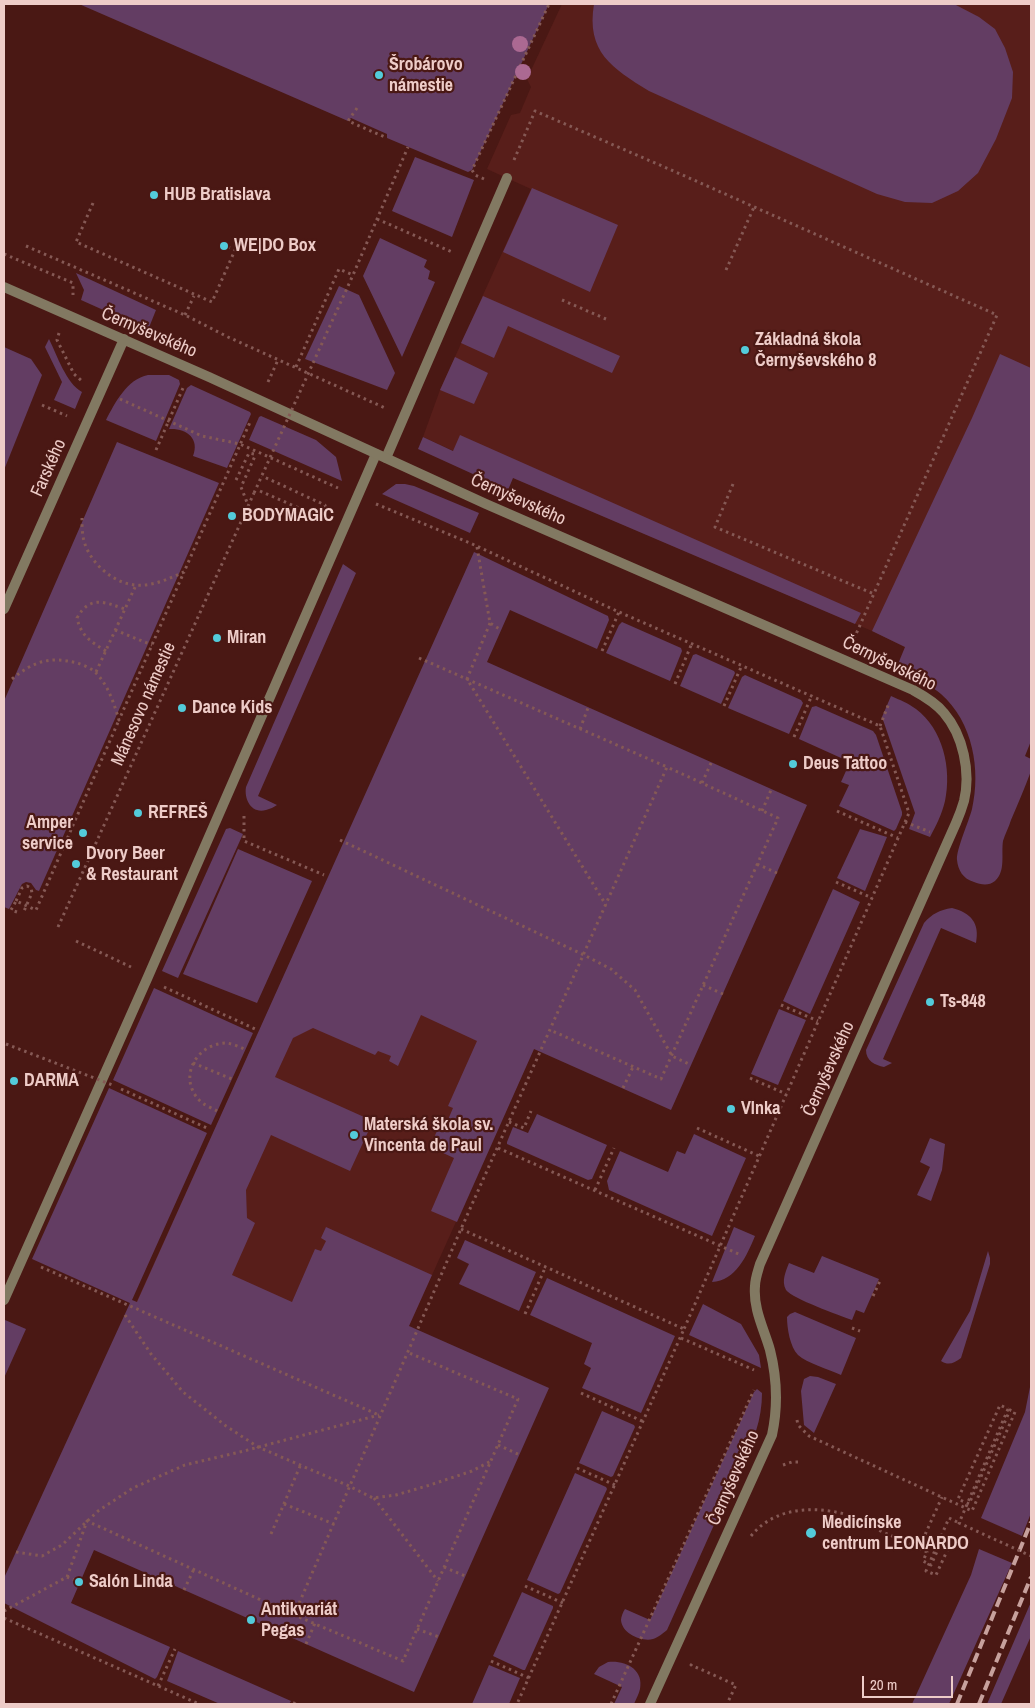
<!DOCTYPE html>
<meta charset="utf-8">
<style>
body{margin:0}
#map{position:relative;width:1035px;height:1708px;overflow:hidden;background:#4a1814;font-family:"Archivo Narrow",sans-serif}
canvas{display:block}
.frame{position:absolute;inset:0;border:5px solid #eeccc8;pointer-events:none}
.scale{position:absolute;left:862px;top:1676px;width:91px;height:22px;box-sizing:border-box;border:2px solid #eeccc8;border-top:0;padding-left:6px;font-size:15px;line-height:18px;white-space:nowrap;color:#eeccc8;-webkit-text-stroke:4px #4a1814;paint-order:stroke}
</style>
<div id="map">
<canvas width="1035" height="1708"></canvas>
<div class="frame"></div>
<div class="scale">20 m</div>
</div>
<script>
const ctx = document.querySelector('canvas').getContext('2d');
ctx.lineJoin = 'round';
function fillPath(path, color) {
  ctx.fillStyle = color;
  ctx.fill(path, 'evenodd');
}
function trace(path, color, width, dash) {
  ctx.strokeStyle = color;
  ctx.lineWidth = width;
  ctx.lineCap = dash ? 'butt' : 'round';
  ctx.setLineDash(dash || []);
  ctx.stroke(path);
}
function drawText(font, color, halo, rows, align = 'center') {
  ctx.font = font + ' "Archivo Narrow",sans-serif';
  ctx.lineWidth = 4.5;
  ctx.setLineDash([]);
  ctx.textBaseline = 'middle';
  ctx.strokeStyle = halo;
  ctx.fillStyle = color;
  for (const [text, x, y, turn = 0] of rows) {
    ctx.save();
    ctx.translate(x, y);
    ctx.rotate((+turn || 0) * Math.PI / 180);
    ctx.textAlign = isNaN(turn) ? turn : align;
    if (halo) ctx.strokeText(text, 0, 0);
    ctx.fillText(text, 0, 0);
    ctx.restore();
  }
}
fillPath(new Path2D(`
 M562,4H1031V625L1002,694L872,631L502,473L423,437L440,390L531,189L487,169L511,115L520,113L531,87L527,79Z
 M341,850L534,1049L372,1408L136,1303Z`), '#581e1a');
fillPath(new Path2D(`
 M79,4H549L472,170L468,172L387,138V134L351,118L348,121Z
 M594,4H954L979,17L995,29L1005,48L1013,72L1012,98L996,139L978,173L958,191L932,203L905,202L877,194L649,91C612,68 586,52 594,4Z
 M415,157L474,180L452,237L392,211Z
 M532,188L618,225L590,292L503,252Z
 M380,238L427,260L424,267L430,271L428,279L435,282L402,357L363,276Z
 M76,273L156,310L148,330L81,300L84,290Z
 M339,286L359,295L395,373L387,390L305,359Z
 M483,296L620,356L612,373L508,326L494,358L461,343Z
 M49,339C57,355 66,383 82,392L75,409L54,400L62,382L45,347Z
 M4,347L31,359L42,375L4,470Z
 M1000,354L1031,368V741L1025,756L1031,759V771C1025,787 1018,804 1011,820C1009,827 1005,834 1003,841C1001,854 1006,871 995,881C989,886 981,885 974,882C963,879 958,870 957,860C956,850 969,821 972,809C981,770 973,722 941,694C932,686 922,682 912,676C907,673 902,668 898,664L905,647L872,631L972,418Z
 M455,357L488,373L474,404L440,390Z
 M169,375L179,380L180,384L156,441L106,420C115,403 127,379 148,375C155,375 162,375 169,375Z
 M191,385L250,412L251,414L227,468L193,456C200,438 186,428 169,429L187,388Z
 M261,416L316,440L336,457L342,481L249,440L259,417Z
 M460,435L861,613L855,624L513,478L508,490L418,449L423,437L453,451Z
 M117,442L219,483L39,891L36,890L31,883L26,882L22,884L9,909L4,907V701Z
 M396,484H405L414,486L479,513L470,533L382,494Z
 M474,552L608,616L609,620L597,649L510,610L487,662L807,805L671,1110L534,1049L457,1222L431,1211L454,1158L430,1147L442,1119L447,1122L453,1108L448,1106L477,1041L421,1015L398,1066L389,1061L391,1056L378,1051L375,1055L313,1028L293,1038L275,1077L373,1121L350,1171L271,1135L246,1190L247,1218L255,1223L232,1275L292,1302L315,1249L321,1251L326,1241L321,1238L326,1227L432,1275L409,1326L549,1388L414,1692L94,1550L71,1603L170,1647L157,1677L155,1679L4,1603V1578L130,1303L32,1259L109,1088L207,1133L132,1300L137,1302Z
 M343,564L356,573L258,796L277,805C274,807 270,809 266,810C251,814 244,799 246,787Z
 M622,622L681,648L682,651L670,681L606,653L619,625Z
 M696,654L734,671L735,673L721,704L680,686L693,655Z
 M745,675L801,700L803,703L789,734L728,708L742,677Z
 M891,696C900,700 908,703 916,709C943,729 952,769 945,801C942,814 936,826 930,837L909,829L915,813L882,717Z
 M816,706L873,731L876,735L902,812V815L896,829L894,831L839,806L849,785L841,782L850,762L799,739L812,707Z
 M230,828L243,834L178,978L162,971L226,829Z
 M860,829L887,837L865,891L837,878Z
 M238,849L312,881L257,1003L183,974Z
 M833,889L860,902L810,1014L783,1001Z
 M952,908C971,913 980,923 976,943L941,928L883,1059L892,1063L884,1067C875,1065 866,1061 866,1050L924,923C932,914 939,910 952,908Z
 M154,988L253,1033L211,1125L113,1080Z
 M779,1009L806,1020L778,1085L751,1074Z
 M537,1114L607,1145L592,1179L588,1180L507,1144V1142L513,1127L528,1133Z
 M694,1134L746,1158L712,1236L609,1190L607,1181L620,1151L668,1172L677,1151L685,1154Z
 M930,1138L945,1144L942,1170L931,1201L917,1195L930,1167L920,1162Z
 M734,1227L755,1236C747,1255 736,1281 712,1282Z
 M465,1240L536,1272L519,1311L459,1284L469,1264L457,1258Z
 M988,1251L990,1258V1264L961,1358C954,1363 949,1366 941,1361L970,1311Z
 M822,1256L879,1279L864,1313L856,1310L852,1320C839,1315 793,1299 786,1290C781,1281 786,1271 789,1263L814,1273Z
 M547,1278L675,1336L641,1413L582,1388L591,1368L584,1364L592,1343L530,1315Z
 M703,1304L741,1324L759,1355L761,1368L689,1335Z
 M795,1312L856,1338L841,1375C828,1369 807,1363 798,1355C790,1347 787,1328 787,1317L790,1314Z
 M5,1320L26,1329L4,1378V1323Z
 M810,1376L818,1377L836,1384L814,1433L804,1425L801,1391L804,1379Z
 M1031,1382V1513L1022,1536L981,1518L1025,1412Z
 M757,1389L762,1393C762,1406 760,1418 756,1431L667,1630C662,1634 659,1637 653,1639C642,1642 622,1634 621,1620C621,1617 623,1612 625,1609L650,1620L754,1392Z
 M602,1411L634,1425L635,1427L613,1476L611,1477L579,1463Z
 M575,1473L606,1487L607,1489L560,1593L558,1594L527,1580Z
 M979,1549L1012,1563L949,1704H912L971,1575Z
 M522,1592L553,1606V1608L525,1670H523L493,1656Z
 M1031,1602V1636L1001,1704H987Z
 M178,1651L291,1701L289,1704H220L167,1681Z
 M608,1662C625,1660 644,1669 640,1689C639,1694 636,1699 634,1704H614L622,1687L594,1674L599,1667Z
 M489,1665L520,1678L509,1704H472Z`), '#633d63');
trace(new Path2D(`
 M357,108L348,121L387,138
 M514,160L535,111L669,169L997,315L853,641
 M484,179L475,175L472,170L549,4
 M93,203L76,242L212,302L235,250L218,243
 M377,219L452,252
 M26,246L185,315L228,337L385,408
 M4,254L73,283V295
 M726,270L754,207
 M562,300L606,319
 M185,315L194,296
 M59,333L57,340L74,374L83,382
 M296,367L339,269L353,275L408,147
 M268,382L278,360
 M120,399L202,436L240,444L338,488
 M42,405L67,416
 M156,450L183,388
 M236,480L249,453L254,454L255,456L241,487L248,505
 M733,484L715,527L874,594
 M260,491L319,517L323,516L326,509L325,505L262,476
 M376,504L470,543L619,612L880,726L909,813L684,1329
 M82,518C82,525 82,534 84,541C90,563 113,583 135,585C152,587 170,578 184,572L251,420
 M477,547L490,623L501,630
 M490,623L467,679L606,905
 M115,630L152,645
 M106,651C91,642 81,636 77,618C90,595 104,602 125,609
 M602,651L619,612
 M419,658L667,767
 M96,672L136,585
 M12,679C34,661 50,656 77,663C84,665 93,669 97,674C109,687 114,704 119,720L184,572
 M675,684L692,643
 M724,706L742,665
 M880,726L889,703
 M580,729L588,708
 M794,737L812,695
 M702,783L711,763
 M762,811L771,790
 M837,811L898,838
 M244,816V841L324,875
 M905,822L930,832
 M340,840L584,955L611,969L635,990L672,1056L691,1065
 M757,864L777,873
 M836,882L872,898
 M16,901L22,888L27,886L31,888L32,893L24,911
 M17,912L11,910L16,901L36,910L119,720
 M58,927L254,493
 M76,941L131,967
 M703,985L723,994
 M164,987L255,1029
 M781,1005L818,1021
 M193,1063L232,1079
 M750,1078L786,1094
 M623,1088L633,1067
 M121,1089L209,1129
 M217,1111C212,1108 204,1105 200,1101C177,1078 196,1043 227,1043C233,1044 240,1047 246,1050
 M509,1122L524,1128L531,1111
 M697,1128L759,1156
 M498,1148L741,1255
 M595,1190L614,1148
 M461,1229L684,1329L517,1704
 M41,1267L379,1415
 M873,1296L880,1281
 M525,1314L545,1268
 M125,1315L151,1354L183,1392L226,1426L258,1447L349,1486L373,1498L396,1495L430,1485L472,1471L491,1461
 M852,1328L860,1331
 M681,1338L754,1370
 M581,1393L644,1422
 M797,1420L798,1425L809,1436L972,1511L1015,1412L1010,1410L969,1504L958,1499L1000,1405L1008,1409
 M498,1445L520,1455
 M783,1465L792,1462H798
 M577,1468L615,1485
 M374,1498L438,1581
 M284,1504L334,1524
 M271,1534L301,1464
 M751,1536C779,1501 831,1506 868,1522L867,1525L919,1548L942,1497
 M919,1548L927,1552L923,1561L931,1565L944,1536L952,1540L936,1575L926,1571L949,1518L959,1523
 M16,1552L42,1556L62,1545L98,1511L133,1488L185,1465L244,1451L379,1415
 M444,1567L465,1576
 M67,1577L87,1521L294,1615L403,1661L518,1399L407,1352
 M525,1586L563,1603
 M184,1590L194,1569
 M4,1611L67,1577L79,1582
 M294,1615L461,1229L667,767L778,818L661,1079L550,1030
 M4,1618L199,1704
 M417,1629L439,1637
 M306,1644L315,1623
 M491,1661L529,1678
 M692,1664L691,1665L736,1685L727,1704
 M158,1686L175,1649
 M294,1704L295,1702
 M611,1704L754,1390`), '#855955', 3, [2.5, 4]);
trace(new Path2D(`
 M386,458L507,178
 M4,1300L147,979L376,454`), '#827962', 10);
trace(new Path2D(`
 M4,287L209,377L486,504L913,690C924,696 936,703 944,713C963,735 971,772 964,801C962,808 959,816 956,823L760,1264C758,1271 755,1279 755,1286C753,1309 764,1329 770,1350C777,1378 778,1407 772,1435L650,1704
 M4,609L124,339`), '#827962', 10);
trace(new Path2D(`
 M957,1704L1031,1522
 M979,1704L1031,1577`), '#c7a19d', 4, [10, 5]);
trace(new Path2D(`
 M254,493L353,275
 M6,1044L115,1086
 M1008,1409L959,1523L1031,1556`), '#855955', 3, [2.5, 4]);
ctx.fillStyle = '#ab6992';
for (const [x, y] of [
 [520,44],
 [523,72]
]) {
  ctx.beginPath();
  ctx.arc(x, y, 8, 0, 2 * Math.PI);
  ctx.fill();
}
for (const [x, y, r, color] of [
 [379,75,5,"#53cbda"],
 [154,195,5,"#53cbda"],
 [224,246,5,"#53cbda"],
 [745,350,5,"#53cbda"],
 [232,516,5,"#53cbda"],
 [217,638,5,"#53cbda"],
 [182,708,5,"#53cbda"],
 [793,764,5,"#53cbda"],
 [138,813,5,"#53cbda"],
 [83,833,5,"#53cbda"],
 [76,864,5,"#53cbda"],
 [930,1002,5,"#53cbda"],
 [14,1081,5,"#53cbda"],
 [731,1109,5,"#53cbda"],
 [354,1135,5,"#53cbda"],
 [811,1533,6,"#53cbda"],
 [79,1582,5,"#53cbda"],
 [251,1620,5,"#53cbda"]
]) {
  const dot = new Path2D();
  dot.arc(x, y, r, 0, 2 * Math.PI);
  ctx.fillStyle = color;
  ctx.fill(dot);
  trace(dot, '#4a1814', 2);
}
drawText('bold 18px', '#eeccc8', '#4a1814', [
 ["Šrobárovo",389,65],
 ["námestie",389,86],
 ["HUB Bratislava",164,195],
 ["WE|DO Box",234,246],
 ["Základná škola",755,340],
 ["Černyševského 8",755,361],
 ["BODYMAGIC",242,516],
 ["Miran",227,638],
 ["Dance Kids",192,708],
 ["Deus Tattoo",803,764],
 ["REFREŠ",148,813],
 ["Amper",73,823,"right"],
 ["service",73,844,"right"],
 ["Dvory Beer",86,854],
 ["& Restaurant",86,875],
 ["Ts-848",940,1002],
 ["DARMA",24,1081],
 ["Vlnka",741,1109],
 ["Materská škola sv.",364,1125],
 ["Vincenta de Paul",364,1146],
 ["Medicínske",822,1523],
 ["centrum LEONARDO",822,1544],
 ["Salón Linda",89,1582],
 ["Antikvariát",261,1610],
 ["Pegas",261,1631]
], 'left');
drawText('18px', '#eeccc8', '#4a1814', [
 ["Černyševského",149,333,23],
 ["Farského",49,468,-66],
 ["Černyševského",518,500,24],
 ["Černyševského",889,664,26],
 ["Mánesovo námestie",144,704,-66],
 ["Černyševského",829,1069,-66],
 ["Černyševského",734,1478,-66]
]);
</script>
